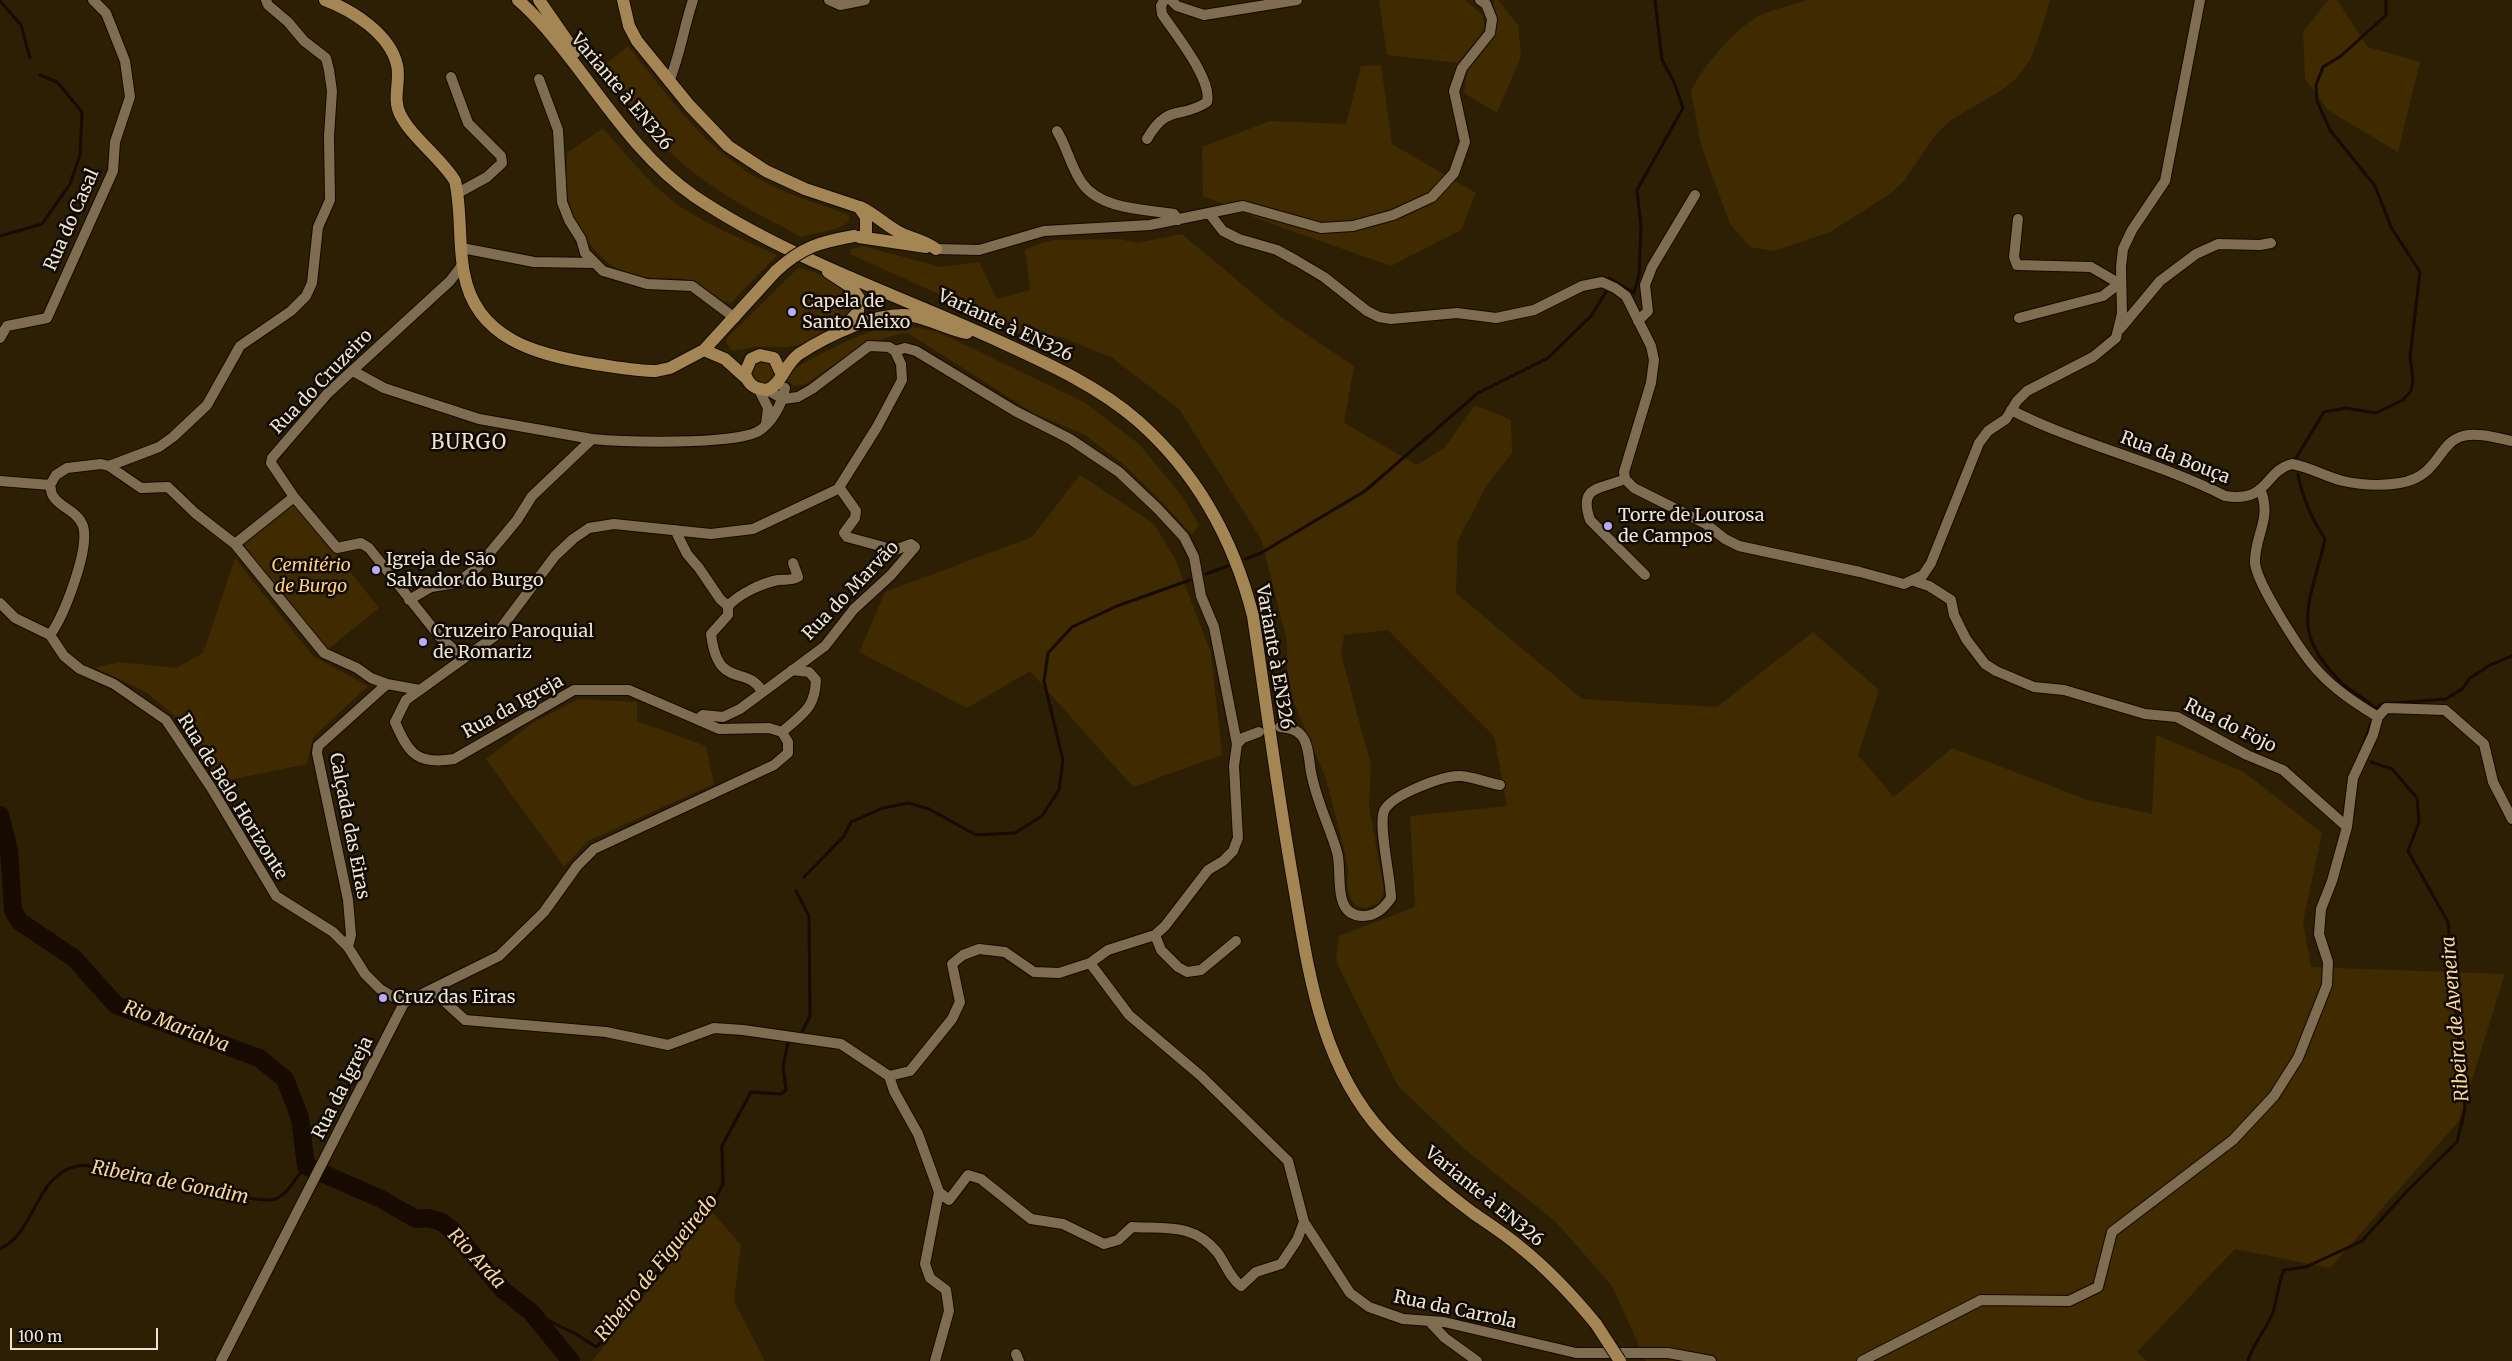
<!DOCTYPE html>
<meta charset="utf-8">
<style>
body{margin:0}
#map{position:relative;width:2512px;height:1361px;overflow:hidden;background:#2d1f04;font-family:Merriweather,serif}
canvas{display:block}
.scale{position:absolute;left:10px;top:1328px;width:148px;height:22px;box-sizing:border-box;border:2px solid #eee4d5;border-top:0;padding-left:6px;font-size:15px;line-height:18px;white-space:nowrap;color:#eee4d5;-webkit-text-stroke:4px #100a02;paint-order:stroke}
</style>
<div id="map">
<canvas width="2512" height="1361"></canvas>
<div class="scale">100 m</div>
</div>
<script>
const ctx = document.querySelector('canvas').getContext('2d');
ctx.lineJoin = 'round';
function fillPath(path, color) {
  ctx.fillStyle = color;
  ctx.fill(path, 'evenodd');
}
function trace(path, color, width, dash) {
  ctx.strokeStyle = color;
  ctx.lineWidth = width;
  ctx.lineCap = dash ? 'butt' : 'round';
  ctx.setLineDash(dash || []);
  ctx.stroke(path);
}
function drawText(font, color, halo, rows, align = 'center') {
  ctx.font = font + ' Merriweather,serif';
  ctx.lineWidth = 5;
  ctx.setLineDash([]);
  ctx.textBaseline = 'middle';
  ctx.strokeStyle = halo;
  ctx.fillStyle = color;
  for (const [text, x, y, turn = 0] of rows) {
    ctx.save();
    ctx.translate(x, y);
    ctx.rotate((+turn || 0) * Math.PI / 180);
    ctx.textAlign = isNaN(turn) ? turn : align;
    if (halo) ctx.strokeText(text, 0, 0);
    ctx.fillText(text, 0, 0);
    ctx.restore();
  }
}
fillPath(new Path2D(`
 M1379,0H1465L1483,15L1485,32L1458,63L1387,55Z
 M1494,0H1498L1518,25L1521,56L1497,113L1464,93L1467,70L1493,37Z
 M1808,0H2050L2038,40L2030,60L2016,79L2000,91L1951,120L1936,134L1904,181L1890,194L1830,232L1774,251L1750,247L1730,224L1701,145L1691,91C1702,67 1734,30 1757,17C1772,9 1792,5 1808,0Z
 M2328,0H2337L2368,47L2420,62L2398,152L2328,110L2305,79L2303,32Z
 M628,46C664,91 698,139 746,171C777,192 814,202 849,215V221C840,231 815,232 802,237C752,211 702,186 663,145C640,122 621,93 601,68Z
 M1381,65L1392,144L1476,193L1461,230L1391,266L1272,224L1203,196L1202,147L1270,121L1346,124L1361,66Z
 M603,128C624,153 654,188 681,207C711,227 744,240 777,255L731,303C717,301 708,288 695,282C680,276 663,280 646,277C637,275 622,272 614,267C590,252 568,215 566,187C565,176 567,164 567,153Z
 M1182,234L1281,317L1354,366L1344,423L1417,465L1445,447L1475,405L1511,420L1512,453L1487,485L1458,540L1456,593L1582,699L1717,707L1813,632L1879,690L1858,755L1894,797L1952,748L2088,800L2152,814L2156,735L2244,772L2322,833L2303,922L2311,967L2505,974L2459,1121L2330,1268L2235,1249L2137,1352L2147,1361H1646L1612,1286L1556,1222L1462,1147L1398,1086L1336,961L1339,936L1415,907L1410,816L1507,806L1494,736L1388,630L1344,635L1341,654L1371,765L1369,806L1384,891L1380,903L1366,908L1356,906L1350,898L1347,886L1348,871L1344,849L1326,779L1287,686V641L1261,539L1179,409L1111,357L1061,337L1010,331L952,300L852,255L850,250L862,246L941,267L979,262L997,299L1030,290L1025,250L1038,244L1055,240L1119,239L1137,243Z
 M798,268C821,272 840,284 855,301C850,325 812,344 789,347C777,348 765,345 754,347C746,348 740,351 731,350L726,341L728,337Z
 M896,324L938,332L1084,402L1139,444L1182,496L1199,525L1192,535L1159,499L1123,464L1085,435L1033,413L908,333C863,339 841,361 804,385L794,386L788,380V372C823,353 857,333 896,324Z
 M752 373a11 11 0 1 1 22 0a11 11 0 1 1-22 0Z
 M1080,475L1154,524L1175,559L1211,653L1222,755L1133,787L1030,671L967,708L859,652L885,592L1032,537Z
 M295,502L379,608L327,650L243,544Z
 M235,558L313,656L368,686L313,737L307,764L219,782L180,720L146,692L95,668L119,662L176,668L203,653Z
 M579,699L637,702V721L706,746L714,784L588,841L564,867L486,759L534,722Z
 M712,1212L741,1245L734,1301L765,1361H592Z`), '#402a00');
trace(new Path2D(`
 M0,1L21,25L30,58
 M0,236L42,224L70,184L80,155L82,112L57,82L40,75
 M1609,278L1634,293L1639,275L1641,227L1637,190L1683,108L1674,82L1662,60L1655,0
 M2296,458L2324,412L2346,408L2376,413L2403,400L2411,391L2413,379L2410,357L2420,272L2391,227L2375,186L2330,130L2317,101L2316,85L2323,67L2341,56L2386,15V0
 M2298,474C2302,497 2312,519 2325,539C2311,603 2287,630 2342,683C2352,693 2366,698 2376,709L2382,704L2446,699L2462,689L2470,678L2490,665L2512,656
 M1245,559L1261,553L1365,491L1478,393L1548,358L1591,316L1606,292
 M1206,574L1228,566
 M2364,743L2371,723
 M804,877L844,836L851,822L883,808L909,803L929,809L976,835L1015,833L1042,816L1059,790L1063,760L1044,681L1048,653L1072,627L1117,606L1190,580
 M796,891L809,916L810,1016L802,1032
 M0,1249C36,1232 35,1175 77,1166C85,1164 96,1168 104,1168C123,1171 141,1174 160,1178C180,1182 260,1205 275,1199C289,1194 296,1176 306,1166
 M531,1312L576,1334L596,1347L604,1340L715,1199L723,1184L722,1146L751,1092L781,1094L786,1090L783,1067L788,1042
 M2248,1361C2253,1343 2267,1329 2273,1312C2278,1297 2277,1286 2284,1270L2306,1267L2362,1241L2407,1191L2457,1142L2465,1109L2448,922L2408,851L2419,822L2417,798L2392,769L2371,762`), '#170a00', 3);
trace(new Path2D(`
 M0,815L9,850L13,910L19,921L74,958L116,1005L259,1058L285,1079L300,1118L306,1166L381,1199L416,1219L428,1218L442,1222L453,1231L503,1290L531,1312L571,1361`), '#170a00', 18);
const minor = new Path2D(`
 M829,0L840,5L865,0
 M1171,0L1177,6L1204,15L1297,0
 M451,77L468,123L501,156L502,163L487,177L458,193
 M539,79L558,130L562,202L569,220L581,239L585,253L603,271L647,284L692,286L735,318
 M669,82C680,55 684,27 693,0
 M1057,131C1067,147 1071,168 1082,183C1101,210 1145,209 1174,214L1178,220
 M1147,139C1168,102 1181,120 1207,102C1213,80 1175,34 1162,14L1161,6L1164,0
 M1209,213L1223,231L1239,239L1277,250L1297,261L1324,277L1367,311L1379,317L1391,319L1457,313L1496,318L1534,310L1582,286L1602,282L1615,288L1626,296L1651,346L1654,360L1651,383L1624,472L1625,479L1634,488L1706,524L1725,539L1739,546L1860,572L1904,584L1923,575L1931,563L1979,443L1988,431L2006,419L2017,401L2027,391L2093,357L2116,338L2122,314L2121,267L2123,249L2132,230L2165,181L2200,0
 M2018,219L2014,257L2017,265L2091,267L2115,281L2121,282
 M462,248L534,262L593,263
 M936,249L979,250L1044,231L1150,225L1243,206L1321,228L1353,226L1393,215L1432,197L1454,173L1465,142L1454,91L1462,68L1490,33L1492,19L1486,4L1480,0
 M463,264L450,281L328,393L272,458L271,463L294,497L337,548L361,543L369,548L440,637L453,649L468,655
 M2019,318L2103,296L2121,282
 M1638,321L1648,311L1645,285L1652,267L1695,195
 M2120,329L2160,281L2196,254L2218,244L2260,245L2271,243
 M0,338L7,326L47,318L113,171L115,142L130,97L125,61L106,13L93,0
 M895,351L905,348L916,351L1015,411L1070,439L1119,472L1158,509L1184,537L1194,557L1201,596L1214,627L1237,744
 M353,371L384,388L479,419L592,439
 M759,390L768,408L766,424
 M2011,410C2079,445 2156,461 2225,496C2269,503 2264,471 2292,464C2310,467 2326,477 2343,481C2361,485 2382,486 2400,483C2440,476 2437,443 2463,436C2478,432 2497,438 2512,441
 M109,466L159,447L173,437L207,405L240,346L291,311L306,296L312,283L318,227L330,200L329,136L332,91L329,70L326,58L304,41L288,22L268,5L266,0
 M1625,479C1600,490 1578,485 1590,520L1645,575
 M0,481L50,485
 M2260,489C2273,518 2254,536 2255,563C2257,584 2302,654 2318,671C2335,690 2357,704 2378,717
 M675,530L687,554L699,568L720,599L728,606
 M235,544L294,497
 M1914,581L1929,586L1951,600L1954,615L1966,639L1985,664L1996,671L2034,687L2064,690L2145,714L2177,717L2247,755L2283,770L2347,827
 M409,600L431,587L457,583L478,567L517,520L532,496L592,439C625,442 729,445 757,432C772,424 782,404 785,388
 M0,603L15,618L50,635L64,656L80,669L114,684L166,720L212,789L276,896L333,932L348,947L365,974L380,989L404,1003
 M728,606V615L711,634C718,691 746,664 762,691
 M728,606C739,594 762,583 778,580C786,579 791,581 798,577L793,563
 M50,635C64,616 90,549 83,526C78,511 60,508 53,496C51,494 51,488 50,485L56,475L67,468L101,464L109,466L141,488L168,487L195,513L235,544L324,653L357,668L371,678L387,684
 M698,719L703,715L723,717L740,709L825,646L854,609L891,575L915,547L911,544L895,550L847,537L844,533L855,518L856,511L839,487
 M1280,727C1288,728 1296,729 1301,735C1309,743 1309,762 1311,772C1316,800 1329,825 1337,852C1343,871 1331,916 1363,916C1376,916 1384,908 1391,898C1391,879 1378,826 1384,811C1391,795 1442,776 1459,776C1472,776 1487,783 1500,785
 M782,732C802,714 815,709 816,680L809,672L792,670
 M1155,935L1161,950L1178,967L1187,972L1201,970L1236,941
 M348,947L351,935L348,900L317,753L318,746L387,684L420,690
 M1090,963L1129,1015L1201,1076L1288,1161L1304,1222L1350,1293L1369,1307L1403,1319L1444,1322L1576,1353H1668L1711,1361
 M432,990L465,1020L606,1032L668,1045L714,1028L743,1030L841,1044L889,1076L894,1091L918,1134L939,1192L925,1264L930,1278L946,1290L949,1311L935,1361
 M889,1076L910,1071L952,1019L960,1002L952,964L963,955L979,949L1005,952L1034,972L1059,973L1090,963L1108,950L1155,935L1165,926L1208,870L1223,861L1233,851L1238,838L1234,766L1237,744L1243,738L1259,732
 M939,1192L949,1200L968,1175L981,1179L1031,1219L1063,1224L1104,1244L1118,1240L1132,1227C1166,1229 1193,1223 1217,1252C1226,1264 1229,1277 1241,1286L1256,1272L1281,1264L1297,1240L1304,1222
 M1429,1321L1445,1338L1477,1361
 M1016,1354L1019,1361
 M221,1361L404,1003L499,956L544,912L577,866L594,849L774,765L788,753V742L782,732L769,728L719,729L629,690H574L454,759C417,765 409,754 395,722L406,700L495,636L555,556L573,539L589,528L614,524L711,534L753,529L838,489L877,427L902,380L901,364L895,351L889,347L869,346L812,389L798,397L783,399L767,390
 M1862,1361L1981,1300L2069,1301L2098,1287L2112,1232L2233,1140L2274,1096L2298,1058L2327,985L2328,962L2319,934L2321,909L2332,881L2347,827L2353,778L2373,735L2378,717L2386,708L2445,710L2484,744L2493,782L2512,819`);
const major = new Path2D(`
 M325,0C352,10 390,34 397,65C401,80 392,98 400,114C411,137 441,158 455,181C462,211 458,243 464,273C476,340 538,355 595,364C616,367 636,371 656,371L670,368L704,350L776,271
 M518,0C540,19 559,44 577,67C612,113 646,163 694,196C789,260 902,296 1005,344C1051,365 1099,387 1138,421C1197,473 1234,541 1253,616C1266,702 1277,789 1292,875C1308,966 1318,1062 1383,1133C1410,1163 1441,1189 1473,1213C1489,1224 1506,1235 1520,1247C1549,1270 1573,1296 1596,1324
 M539,0L575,52
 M623,0L629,26L637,41L689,105L728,146L766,171L805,189L859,207L866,217V238
 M860,207C875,214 884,224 897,231C910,239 921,238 936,249
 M859,237L926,247
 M828,272L851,287L859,298L858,312L845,326
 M704,350L725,359L746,378
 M781,373L774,358L760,355L751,359L745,373C748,385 755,389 767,390C782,384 784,365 799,354C827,336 879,310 913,316C931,319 948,330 967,333`);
trace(minor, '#150800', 12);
trace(major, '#150800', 14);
trace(minor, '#7f6d51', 10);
trace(major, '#a38653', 12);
const majorBridge = new Path2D(`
 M776,271C802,247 820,242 854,236
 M1596,1324L1620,1361`);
trace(majorBridge, '#150800', 14, []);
trace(majorBridge, '#a38653', 12);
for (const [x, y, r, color] of [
 [792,312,5,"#b6acf8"],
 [1608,526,5,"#b6acf8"],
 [376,570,5,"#b6acf8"],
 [423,642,5,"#b6acf8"],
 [383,998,5,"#b6acf8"]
]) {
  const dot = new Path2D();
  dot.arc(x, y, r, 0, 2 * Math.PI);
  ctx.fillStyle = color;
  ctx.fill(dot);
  trace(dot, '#100a02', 2);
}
drawText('18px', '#eee4d5', '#100a02', [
 ["Variante à EN326",621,92,50],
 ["Rua do Casal",72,220,-66],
 ["Variante à EN326",1005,326,25],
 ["Rua do Cruzeiro",322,382,-46],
 ["Rua da Bouça",2175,458,21],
 ["Rua do Marvão",851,591,-46],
 ["Variante à EN326",1274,657,80],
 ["Rua da Igreja",513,707,-29],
 ["Rua do Fojo",2230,726,26],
 ["Rua de Belo Horizonte",232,797,58],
 ["Calçada das Eiras",349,826,79],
 ["Rua da Igreja",343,1088,-63],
 ["Variante à EN326",1484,1197,39],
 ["Rua da Carrola",1455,1310,12]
]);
drawText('18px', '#eee4d5', '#100a02', [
 ["Capela de",802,302],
 ["Santo Aleixo",802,323],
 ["Torre de Lourosa",1618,516],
 ["de Campos",1618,537],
 ["Igreja de São",386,560],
 ["Salvador do Burgo",386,581],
 ["Cruzeiro Paroquial",433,632],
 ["de Romariz",433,653],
 ["Cruz das Eiras",393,998]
], 'left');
drawText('italic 18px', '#ffcf7f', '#100a02', [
 ["Cemitério",311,566],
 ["de Burgo",311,587]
]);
drawText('italic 19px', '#f9d69c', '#100a02', [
 ["Ribeira de Aveneira",2456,1019,-95],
 ["Rio Marialva",176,1027,21],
 ["Ribeira de Gondim",170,1183,11],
 ["Rio Arda",476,1259,47],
 ["Ribeiro de Figueiredo",657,1268,-51]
]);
ctx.letterSpacing = '1px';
drawText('20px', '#eee4d5', '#100a02', [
 ["BURGO",469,443]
]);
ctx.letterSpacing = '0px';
</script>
